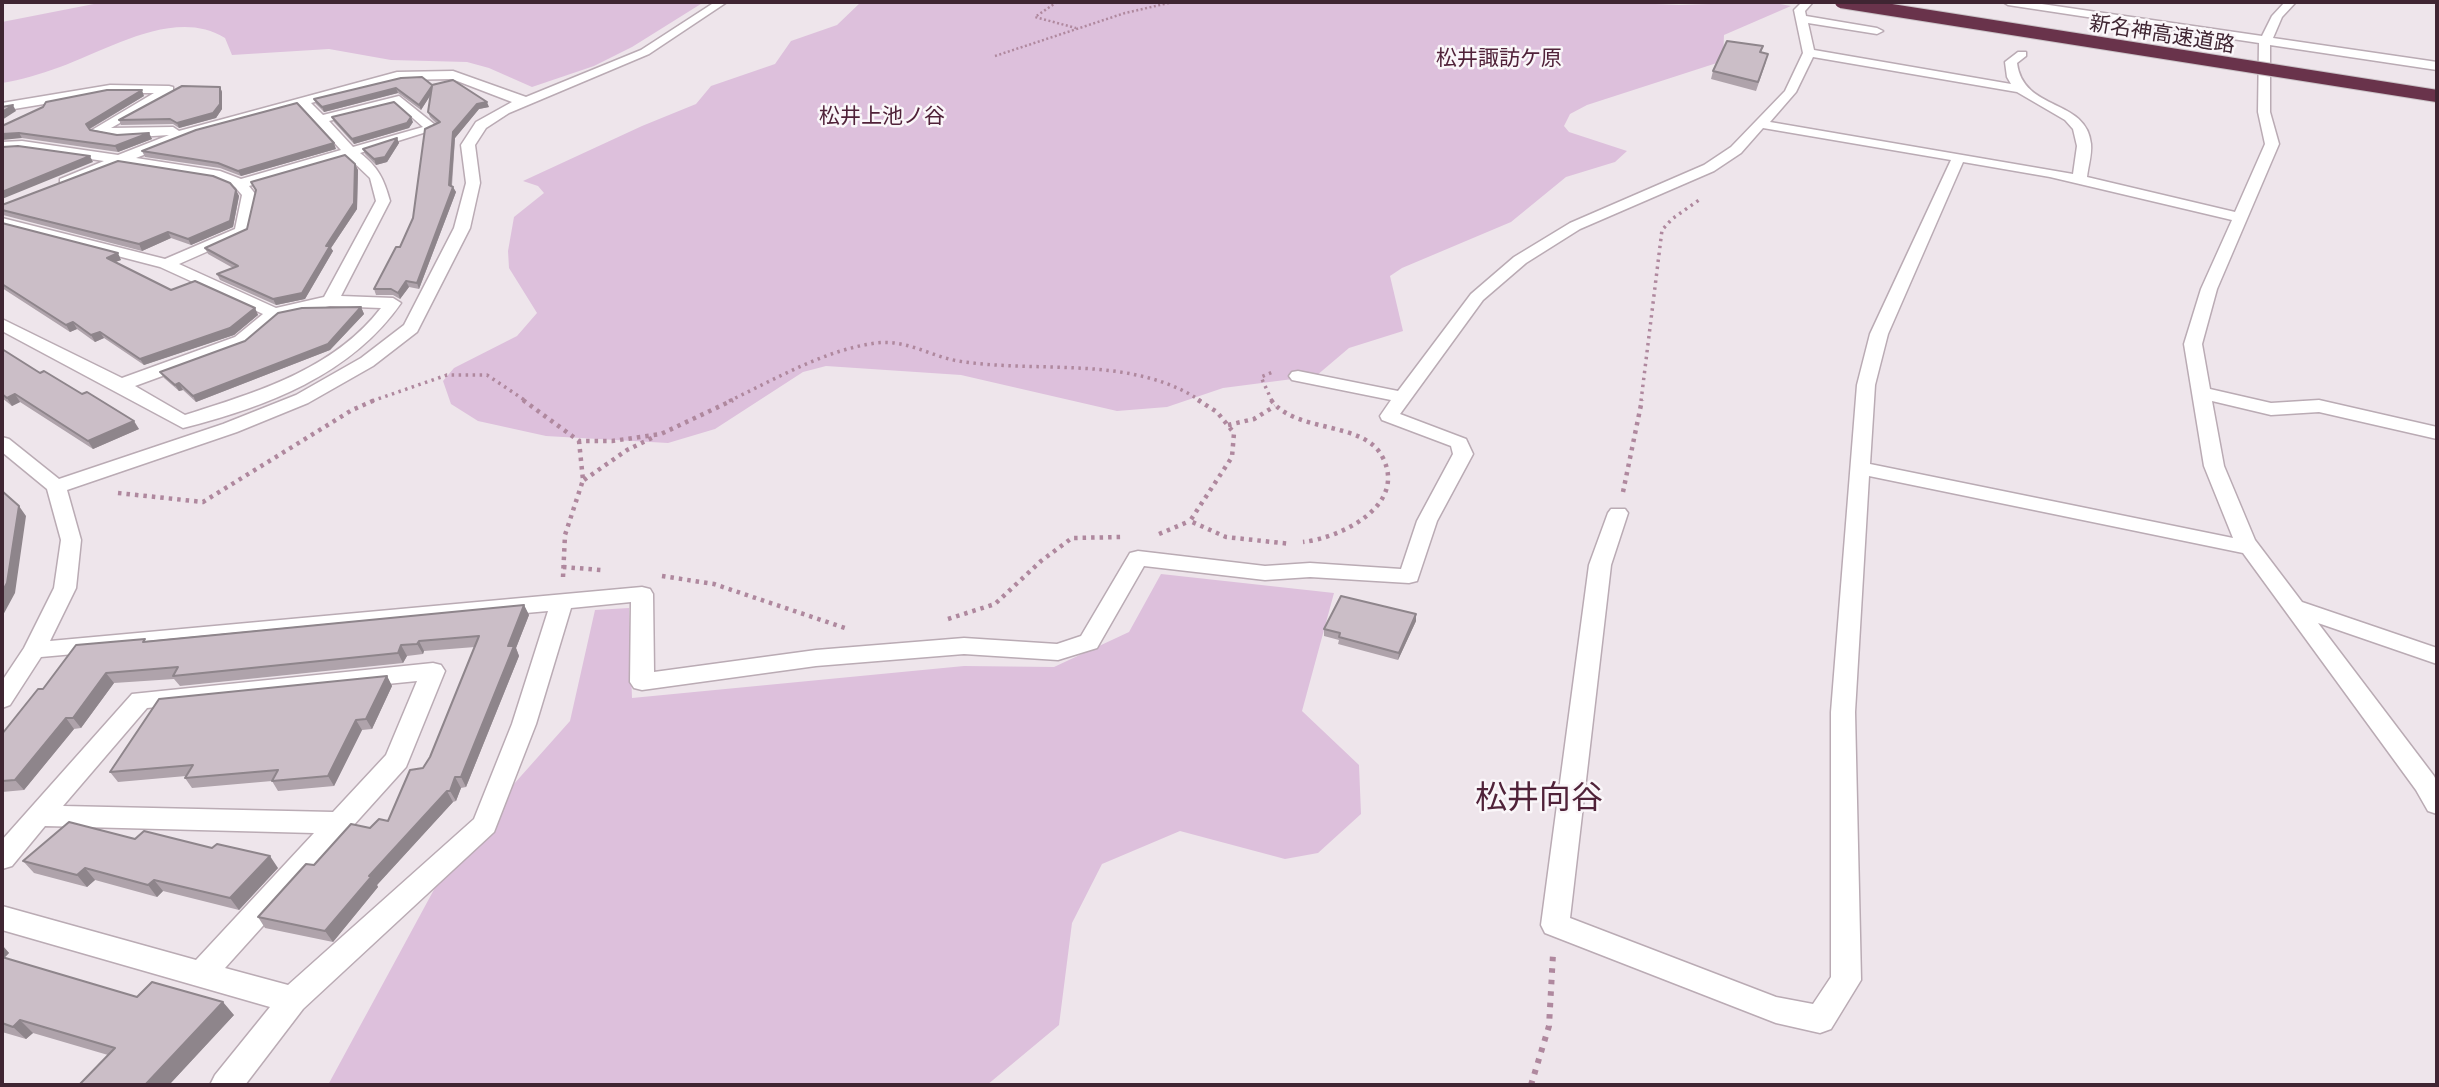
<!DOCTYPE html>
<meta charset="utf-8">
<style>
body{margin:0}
#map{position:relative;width:2439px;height:1087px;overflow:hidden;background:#eee5eb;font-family:"Noto Sans",sans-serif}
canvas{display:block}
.frame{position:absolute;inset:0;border:4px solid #3f2532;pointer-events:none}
</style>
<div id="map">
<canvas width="2439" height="1087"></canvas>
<div class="frame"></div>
</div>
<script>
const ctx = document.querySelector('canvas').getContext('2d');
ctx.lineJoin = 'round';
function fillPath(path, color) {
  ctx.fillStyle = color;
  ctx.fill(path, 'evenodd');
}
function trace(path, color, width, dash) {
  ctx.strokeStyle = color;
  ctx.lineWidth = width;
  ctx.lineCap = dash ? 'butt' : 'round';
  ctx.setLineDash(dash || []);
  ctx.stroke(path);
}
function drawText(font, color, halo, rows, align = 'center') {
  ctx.font = font + ' "Noto Sans","Noto Sans JP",sans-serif';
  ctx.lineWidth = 5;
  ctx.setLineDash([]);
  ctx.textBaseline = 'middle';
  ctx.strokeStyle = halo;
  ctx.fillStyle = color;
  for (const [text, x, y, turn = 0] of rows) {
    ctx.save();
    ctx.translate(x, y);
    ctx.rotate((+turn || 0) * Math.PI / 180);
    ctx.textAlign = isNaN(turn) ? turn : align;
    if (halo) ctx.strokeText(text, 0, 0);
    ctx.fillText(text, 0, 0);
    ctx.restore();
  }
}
fillPath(new Path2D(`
 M104,2H704L632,47L594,66L532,87L489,68L467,62L391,60L329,49L232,55L225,38C175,7 108,50 60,67C41,74 21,80 2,83V22Z
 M861,2H1609L1679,5L1769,2L1791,6L1724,35L1723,61L1587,105L1570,114L1564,126L1569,132L1627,151L1615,162L1566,177L1511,222L1402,268L1390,276L1403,331L1349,348L1316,376L1223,388L1167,407L1117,411L961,375L826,366L803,372L715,429L668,443L546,436L478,421L451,404L443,381L454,368L517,336L537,313L509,268L508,251L514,217L544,193L538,186L523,181L642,126L696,104L711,86L775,64L791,41L837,25Z
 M1161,574L1334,593L1302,711L1359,765L1361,814L1318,853L1285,859L1180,831L1102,864L1072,923L1059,1025L987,1085H328L456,849L570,721L595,610L629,608L632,698L964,666L1054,667L1129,632Z`), '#ddc0dc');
const minor = new Path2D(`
 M715,2H727L649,54L509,113L486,128L475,145L480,183L470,228L417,332L373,366L308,403L237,432L67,490L81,540L76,588L50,641L642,587L650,589L653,594L654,672L816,650L964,638L1057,644L1081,636L1130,553L1138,551L1265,566L1310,563L1401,569L1417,521L1453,454L1451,446L1382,420L1380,416L1391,400L1292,380L1289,376L1292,372L1298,371L1398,391L1471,294L1514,257L1570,223L1704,165L1731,147L1785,91L1803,53L1794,10L1802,2H1813L1805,11L1806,16L1877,28L1883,31L1877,34L1808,23L1814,50L2011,84L2007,77L2005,62L2018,52H2026V56L2017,63C2023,112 2087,98 2091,144C2092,155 2088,167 2087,177L2235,212L2265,144L2258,112L2259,43L2008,5L2003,2H2028L2262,36L2272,16L2285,2H2296L2282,17L2273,38L2437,62V70L2270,45V112L2279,144L2217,289L2202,344L2210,389L2271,403L2319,400L2437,427V439L2319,412L2271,415L2212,401L2224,466L2255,540L2302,602L2437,648V664L2318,623L2434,776L2437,782V814L2428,811L2416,790L2243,553L1869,476L1855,712L1861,980L1831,1029L1820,1033L1776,1023L1545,933L1541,925L1589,565L1608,513L1611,509H1625L1628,513L1611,565L1570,918L1776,997L1813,1004L1831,977V712L1857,385L1870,334L1951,160L1763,128L1741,153L1714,171L1580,229L1526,263L1483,300L1400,414L1466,439L1473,454L1437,521L1417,581L1409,583L1310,577L1265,580L1144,566L1097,648L1058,660L964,654L816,666L642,690L634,688L630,682L631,602L571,608L536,724L494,832L303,1009L245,1085H210L215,1075L270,1007L2,930V906L196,960L314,833L45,826L12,866L2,869V840L132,694L433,663L441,665L445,671L406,767L225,968L288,985L474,819L512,724L548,611L41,657L10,705L2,708V681L24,648L54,588L61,540L47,489L2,452V437L9,439L59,479L223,424L296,395L361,358L404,325L454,228L466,183L461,145L476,122L512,102L452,79L397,80L311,103L323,115L399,96L439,128L360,153C378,167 384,179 390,201L341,296L393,298L401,303C351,375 266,407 183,428L2,331V319L122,378L235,337L263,314L160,267L2,226V218L165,259L235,229L242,195L235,187L217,179L121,164L65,186L60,185V179L104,161L22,149L2,150V142L22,141L118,155L169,135L121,138L94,133L92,130L154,93H110L2,111V103L110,85L169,86L173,87V93L111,128L173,127L179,131L397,72L453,71L526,97L641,50ZM1813,57L2017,92L2065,120L2073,129L2077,146L2073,174L1770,122L1796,92ZM397,104L423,127L353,147L329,121ZM300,105L341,150L241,179L220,171L136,158L198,133ZM348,157L370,178L376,201L324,297L276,308L179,264L247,234L256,195L249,186ZM1963,162L2050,177L2232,220L2201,289L2184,344L2204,466L2233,538L1870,464L1875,385L1888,334ZM330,306L381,308C333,370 257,392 185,415L135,386L247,345L280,317ZM417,681L386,755L333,812L63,806L147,708Z`);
trace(minor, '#baabb4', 3);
trace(new Path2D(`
 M1057,2L1035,17L1076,28
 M995,56L1125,13L1173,2`), '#af889e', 2.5, [2, 2.5]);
trace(new Path2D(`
 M372,401L447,375H487L526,401
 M729,401C776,379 824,350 876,343C906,339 930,356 958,361C1038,374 1130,354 1201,401
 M1272,401L1261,377L1273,372
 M1641,401L1662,230L1672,219L1699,200`), '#af889e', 3.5, [2.5, 4.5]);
trace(new Path2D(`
 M523,400L579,441H612L661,434L733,400
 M1198,400L1217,412L1234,433L1232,457L1190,521L1226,537L1291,544
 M1271,400C1296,434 1365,420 1383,458C1407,506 1340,538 1303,542
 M1228,425L1254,419L1275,406
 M584,480L627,450L654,437
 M1623,492L1642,400
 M118,493L203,502L352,410L375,400
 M1159,534L1190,521
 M563,567L601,570
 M662,576L714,584L845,628
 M563,577L565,535L583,480L579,441
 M948,619L995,604L1041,561L1072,538L1122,537`), '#af889e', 4.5, [3.5, 5]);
trace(new Path2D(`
 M1531,1085L1549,1026L1553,954`), '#af889e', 6, [4.5, 7]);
fillPath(minor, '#fff');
const highwayBridge = new Path2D(`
 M1841,2L2437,96`);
trace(highwayBridge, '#c9c2c6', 14, []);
trace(highwayBridge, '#69334b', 12);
fillPath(new Path2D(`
 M1763,46L1761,53L1766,62L1756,91L1711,79L1713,71Z
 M432,85L489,107L479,109L455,138L452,186L456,192L419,289L409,287L400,299L393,295H376L374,289L400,247L413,218L437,124L430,117L428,112L430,96L421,110L398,93L324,112L316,104L314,99Z
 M220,87L222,92V109L216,118L179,128L173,124L121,125L119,120Z
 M144,96L90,129L117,135L149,133L152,139L118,152L22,138L2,126Z
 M332,117L413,122L409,128L354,144L334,122Z
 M397,138L399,143L387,162L376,165L365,154L363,149Z
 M336,149L241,176L220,168L145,157L142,151Z
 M355,164L358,170L357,209L331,248L333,251L305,299L276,305L220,280L217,274L233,268L208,254L205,248L247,229L256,191L251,182Z
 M236,190L239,196L233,227L191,245L171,238L142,251L3,215L2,216V205Z
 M2,223L121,260L115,262L171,290L255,308L258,315L234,335L144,365L104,338L95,342L77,329L70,332L2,288Z
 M361,307L364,314L330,350L196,402L183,390L179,391L164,378L160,372Z
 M2,349L40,373L139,429L93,449L20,402L12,406L2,398Z
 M524,605L529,615L516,648L519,656L466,787L461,788L456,801L453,802L377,885L378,887L333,942L265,928L258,917L314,865L370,828L388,821L430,757L475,647L424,651L423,654L407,656L403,663L180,686L174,679L114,683L81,728L74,729L24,790L2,792V734L43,689L146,641Z
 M1416,614V621L1398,660L1338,644L1339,640L1324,636V629Z
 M387,676L392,686L372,729L362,730L334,786L278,791L272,781L192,788L185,778L186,776L118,782L110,772Z
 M135,839L278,868L239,910L163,891L157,897L95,880L87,887L34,873L23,861Z
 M2,945L9,953L4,958L137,997L234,1015L169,1085H79L108,1055L33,1033L26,1039L2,1032Z`), '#afa3ab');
fillPath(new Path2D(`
 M432,86L433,91L421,110L419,105Z
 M220,87L222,92V109L216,118L179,128L177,123Z
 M396,88L398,93L324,112L322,107Z
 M142,90L144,96L89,129L86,124Z
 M487,102L489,107L479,109L455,138L451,190L449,185L453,132L477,104Z
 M13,105L16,111L2,120V112Z
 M411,117L413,122L409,128L354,144L352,139Z
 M19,133L22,138L2,140V134Z
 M149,133L152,139L118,152L115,146Z
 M397,138L399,143L387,162L376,165L374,159Z
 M334,143L336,149L241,176L238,171Z
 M90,156L93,162L2,199V192Z
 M355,164L358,170L357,209L331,248L333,251L305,299L276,305L273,299L326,246Z
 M453,187L456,192L419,289L417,283Z
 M236,190L239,196L233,227L191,245L188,239Z
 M168,232L171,238L142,251L139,244Z
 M118,253L121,260L110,264L107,258Z
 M406,281L409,287L400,299L398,293Z
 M361,307L364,314L330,350L196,402L193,396Z
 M255,308L258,315L234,335L144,365L140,359Z
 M73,322L77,329L70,332L66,325Z
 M100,332L104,338L95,342L91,335Z
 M179,383L183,390L179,391L175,385Z
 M15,394L20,402L12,406L7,398Z
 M134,421L139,429L93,449L88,441Z
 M19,506L26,516L15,593L2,617V592Z
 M524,605L529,615L516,648L519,656L466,787L461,777L508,646Z
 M1416,614V621L1398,660L1399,653Z
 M419,641L424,651L423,654L417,644Z
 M401,645L407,656L403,663L398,653Z
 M106,673L114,683L81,728L73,718Z
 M387,676L392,686L372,729L366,719Z
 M66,718L74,729L24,790L15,780Z
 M356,720L362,730L334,786L328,776Z
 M455,777L461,788L456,801L450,791Z
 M447,791L453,802L377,885L378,887L333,942L325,931L369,876Z
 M270,856L278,868L239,910L230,898Z
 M85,868L95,880L87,887L77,875Z
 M154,880L163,891L157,897L148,885Z
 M2,945L9,953L2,960Z
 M223,1002L234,1015L169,1085H145Z
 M20,1020L33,1033L26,1039L13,1027Z`), '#8e858b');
const building = new Path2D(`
 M1727,41L1763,46L1760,52L1768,54L1758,82L1713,71Z
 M422,77L432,85L453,80L487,102L477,104L453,132L449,185L453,187L417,283L406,281L398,293L391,289H374L396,247H400L413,218L425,129L440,122L428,112L432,86L419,105L396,88L322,107L314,99L401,78Z
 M182,86L220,87V104L213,113L177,123L170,119L119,120Z
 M107,90H142L86,124L90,130L117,135L149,133L115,146L19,133L2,134V126L43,107L46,102Z
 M394,102L411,117L407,123L352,139L332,117Z
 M297,103L334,143L238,171L218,163L142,151L196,130Z
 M13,105L2,112V107Z
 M397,138L385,157L374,159L363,149Z
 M18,146L90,156L2,192V147Z
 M345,155L355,164L354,203L326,246H330L302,293L273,299L217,274L238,266L205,248L247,229L256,190L251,182Z
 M118,161L213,176L230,183L236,190L230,221L188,239L168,232L139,244L2,210V205Z
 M2,223L118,253L107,258L171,290L195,281L255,308L230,328L140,359L100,332L91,335L73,322L66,325L2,284Z
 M361,307L328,344L193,396L179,383L175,385L160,372L245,341L278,313L302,308Z
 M2,349L40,373L44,371L82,394L87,392L134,421L88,441L15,394L7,398L2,394Z
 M2,491L19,506L7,583L2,592Z
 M1341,596L1416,614L1399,653L1339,637L1340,633L1324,629Z
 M524,605L508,646H514L461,777H455L450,791H447L369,876H372L325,931L258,917L306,864L314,865L351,824L370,828L379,819L388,821L410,770L423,768L430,757L479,636L419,641L417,644L401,645L398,653L173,676L178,667L106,673L73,718H66L15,780L2,781V734L38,689H43L76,645L145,639L143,642Z
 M387,676L366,719L356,720L328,776L272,781L278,770L185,778L193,765L110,772L159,699Z
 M69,822L135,839L144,831L212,848L217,844L270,856L230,898L154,880L148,885L85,868L77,875L23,861Z
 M2,957L137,997L152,982L223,1002L145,1085H79L115,1048L20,1020L13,1027L2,1023Z`);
fillPath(building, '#cbbec7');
trace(building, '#8e858b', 2);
drawText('21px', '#3f2532', '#faf6f9', [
 ["新名神高速道路",2162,35,9]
]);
drawText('21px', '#502239', '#faf6f9', [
 ["松井諏訪ケ原",1499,59],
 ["松井上池ノ谷",882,117]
]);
drawText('32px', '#502239', '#faf6f9', [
 ["松井向谷",1539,799]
]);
</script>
